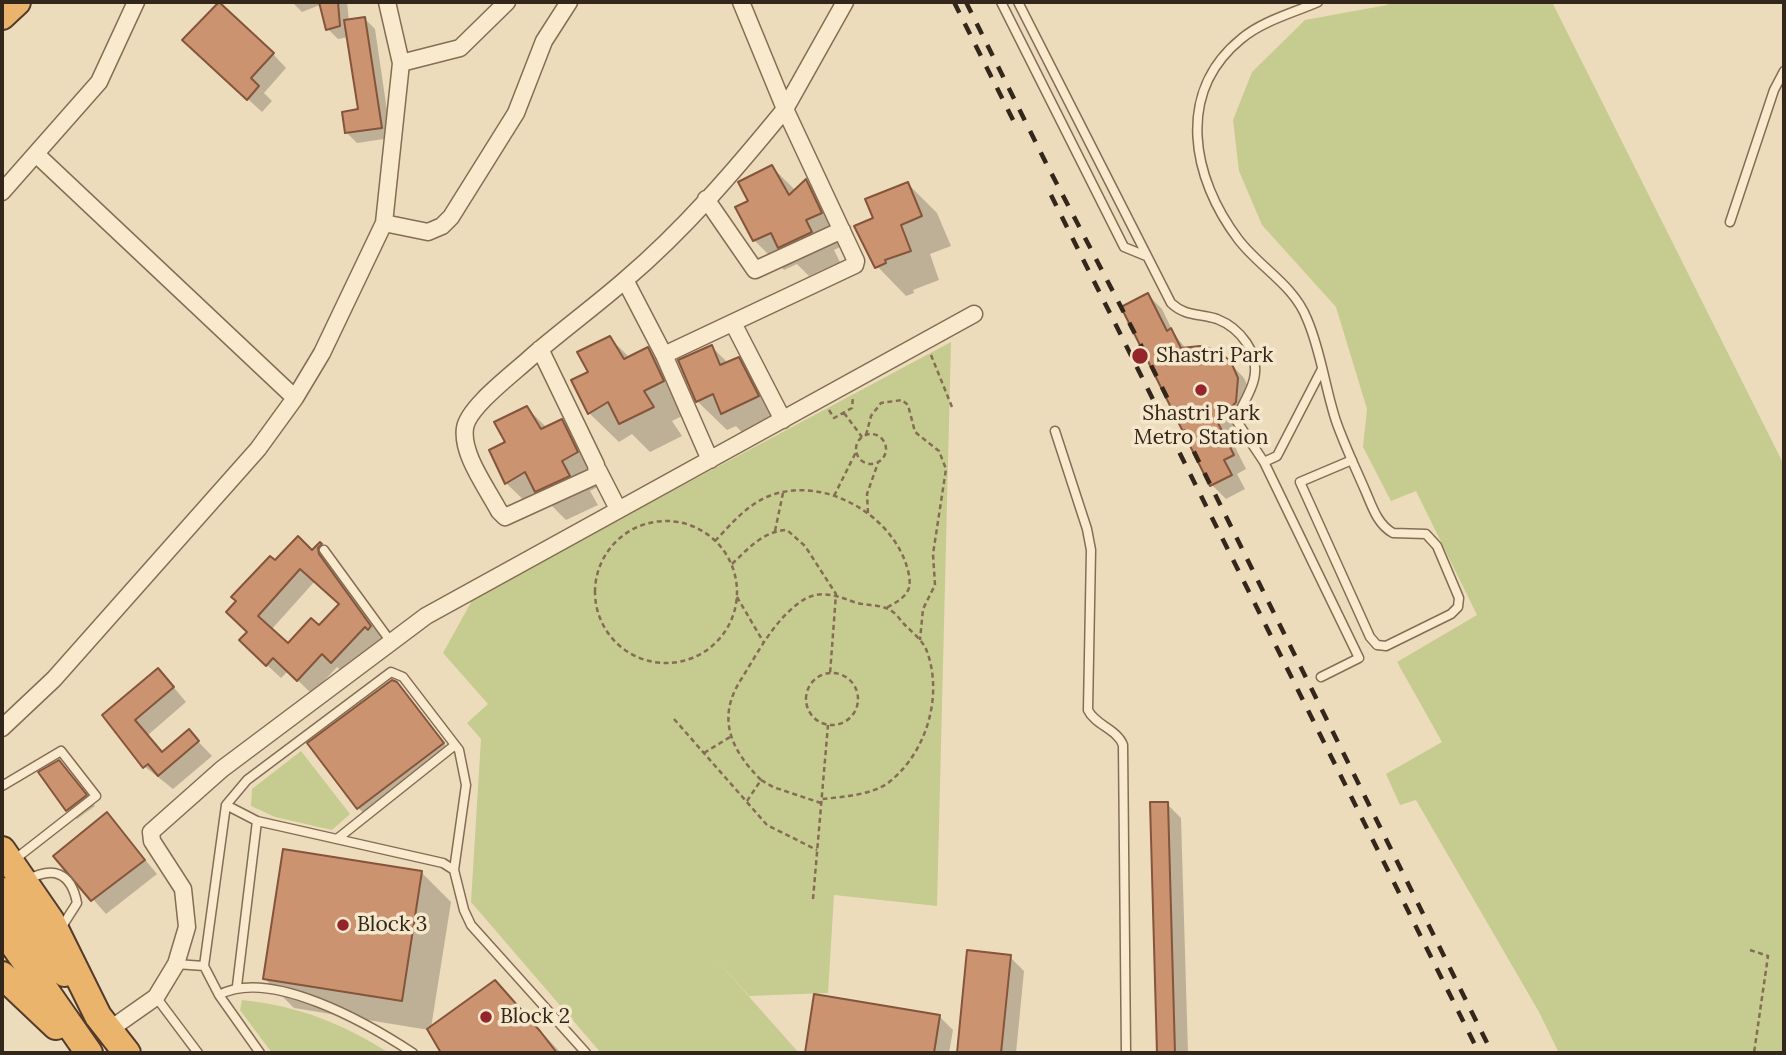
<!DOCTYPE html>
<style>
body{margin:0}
#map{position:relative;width:1786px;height:1055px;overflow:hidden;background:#eddcbc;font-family:Lora,serif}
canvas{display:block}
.frame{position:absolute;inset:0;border:4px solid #33261b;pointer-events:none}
</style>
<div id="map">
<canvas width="1786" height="1055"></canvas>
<div class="frame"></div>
</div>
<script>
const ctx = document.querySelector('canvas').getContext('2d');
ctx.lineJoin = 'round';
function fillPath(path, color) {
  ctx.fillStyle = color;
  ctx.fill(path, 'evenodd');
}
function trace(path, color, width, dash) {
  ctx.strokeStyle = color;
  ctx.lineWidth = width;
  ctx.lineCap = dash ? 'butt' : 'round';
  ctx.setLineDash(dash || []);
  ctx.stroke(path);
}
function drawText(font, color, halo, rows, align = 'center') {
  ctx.font = font + ' Lora,serif';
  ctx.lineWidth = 7;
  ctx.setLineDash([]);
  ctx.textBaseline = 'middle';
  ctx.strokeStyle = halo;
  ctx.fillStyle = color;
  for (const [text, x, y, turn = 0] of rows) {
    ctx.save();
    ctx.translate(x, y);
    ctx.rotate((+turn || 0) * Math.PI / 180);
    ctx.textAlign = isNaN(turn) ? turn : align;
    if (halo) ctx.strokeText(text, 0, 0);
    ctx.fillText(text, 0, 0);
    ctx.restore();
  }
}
fillPath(new Path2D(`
 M1389,2H1552L1784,465V1053H1559L1539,1012L1416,800L1400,805L1386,774L1442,742L1397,662L1477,615L1416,491L1391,501L1363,447L1367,409L1336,307L1262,225L1239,171L1233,120L1252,72L1305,20L1387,5Z
 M951,342L937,906L834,895L828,993L749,996L712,955L799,1053H601L471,902L481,739L467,723L488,704L443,653L474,597Z
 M301,751L350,814L332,830L275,817L251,806L252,789Z
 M242,1000C298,1006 342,1023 389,1053H272L240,1010Z`), '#c6cb90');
fillPath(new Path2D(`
 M292,2H347L349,21L364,18L375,29L391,138L357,143L347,133L360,111L348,37L338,39L328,29L322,4L302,12Z
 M198,53L273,54L286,68L264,93L272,101L262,112Z
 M772,167L796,191L806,181L835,210L850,242L834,250L840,262L809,276L797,264L784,270L754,240L751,202Z
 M908,184L937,213L951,246L930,254L939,280L913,290L914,293L906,296L877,266L875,219Z
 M1148,295L1162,309L1174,334L1187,350L1230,363L1244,378L1251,393L1252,409L1246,423L1230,437L1246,469L1237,474L1245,489L1226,499L1212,485Z
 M610,338L630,358L648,349L677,379L692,411L672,421L682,436L650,452L632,434L619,442L589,413L590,373Z
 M712,347L728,363L738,359L768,389L787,426L752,443L736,426L727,430L697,401Z
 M527,408L547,428L562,421L591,450L607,482L590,491L598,505L566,520L550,504L536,512L506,483L507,443Z
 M320,545L333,558L332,569L384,641L380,639L346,675L337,667L312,694L288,671L281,678L255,654L249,632L275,563L312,553ZM315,581L340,604L319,628L288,646L271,630Z
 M171,684L186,702L148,735L163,753L188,731L212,756L173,789L144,766L105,716Z
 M404,690L449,750L365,814L358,808Z
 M59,762L95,806L77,819L67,809Z
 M1151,804H1167L1181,818L1188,1053H1159Z
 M107,814L157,874L106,914L55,856Z
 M421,872L451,902L431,1028L495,982L561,1053H443L429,1030L294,1008L265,979Z
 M969,952L1010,957L1024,971L1016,1053H959Z
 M816,996L939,1016L953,1030L949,1053H807Z`), '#0003');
const building = new Path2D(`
 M219,2L274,53L251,78L259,86L247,100L182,40Z
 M319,2H338L340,26L326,30Z
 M365,17L382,128L345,133L342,112L358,109L344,20Z
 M772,165L789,195L806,179L822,213L806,220L812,232L778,248L771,233L753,241L735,207L748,201L738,182Z
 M908,182L922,216L901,225L911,251L885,260L886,263L875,268L854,226L873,218L865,199Z
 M1148,293L1167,331L1171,328L1181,348L1200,346L1217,350L1231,362L1238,378L1236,402L1218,423L1234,455L1224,460L1232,475L1210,486L1121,307Z
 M610,336L624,359L648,347L664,381L644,391L654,407L619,424L608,402L588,414L571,380L588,372L577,352Z
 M712,345L720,365L739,357L759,396L721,414L713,394L696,402L678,360Z
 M527,406L541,429L562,419L578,452L562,461L570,476L535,492L525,472L505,484L489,450L505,442L494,422Z
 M298,536L312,550L320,542L322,544L318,548L319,554L371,626L368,630L365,627L331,663L322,654L297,681L273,658L266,666L239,640L247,632L226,612L236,601L231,597L270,556L275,560ZM300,569L339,604L319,625L311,618L288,643L258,616Z
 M158,668L174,687L135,720L162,752L189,729L199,741L158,776L148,764L143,768L102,715Z
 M392,680L397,682L444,743L357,809L307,743Z
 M59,760L87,795L66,811L38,772Z
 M1150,802H1168L1175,1053H1157Z
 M107,812L145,860L91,901L53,856Z
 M283,849L422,871L402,1001L263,979Z
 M967,950L1011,955L1001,1053H957Z
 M495,980L540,1031L557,1053H441L427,1029Z
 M814,994L940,1015L934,1053H805Z`);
fillPath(building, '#cc9371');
trace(building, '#84553b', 2);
const service = new Path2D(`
 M1001,2L1124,247L1146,256
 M1018,2L1171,303C1186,317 1199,313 1217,319C1240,328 1260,353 1254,379C1251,393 1241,406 1236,420L1264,462L1277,456L1322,369
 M1318,2C1293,13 1262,21 1241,39C1175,93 1192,178 1238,239C1259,267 1294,285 1307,319C1321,351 1325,388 1336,421C1344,444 1355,467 1365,490C1372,506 1377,524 1393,533L1426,534L1437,546L1459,598L1458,607L1451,614L1386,646L1377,645L1370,637L1300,482L1352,460
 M1730,222L1774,90L1784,71
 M1055,431L1087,529L1091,550L1088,710C1095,725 1117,729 1123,745L1126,1053
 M1264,462L1359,658L1321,677
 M324,550L391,642
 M2,786L61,751L96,796L14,860
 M226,805L257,821
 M337,839L455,745
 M27,880C53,866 71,872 77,903L61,928
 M176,964L204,966
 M237,986L257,821L443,863L454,870L464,910L471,925L586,1053
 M219,995C270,967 369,1024 413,1053
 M156,997L198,1053
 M260,1053L219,995L204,966L226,805L247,780L391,672L403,677L459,750L466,785L454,870`);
const minor = new Path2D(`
 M741,2L785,109L845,2
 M401,63L460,48L507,2
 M36,154L295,398
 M2,192L99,82L136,2
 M706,199L755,270L842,230
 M384,223L401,63L387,2
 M625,280L664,355L710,460
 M733,323L783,420
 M540,349L596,465L597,475L505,517L499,511C487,488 461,454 465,428C468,407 514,373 530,358C561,331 594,307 625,280C684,230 736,169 785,109L856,261L855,265L664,355
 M598,470L618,509
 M2,728L54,679L258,449L295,398L322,353L384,223L428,232L442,226L451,217L516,113L544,41L569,2
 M109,1030L156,997L176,964L187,927L183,889L152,841L151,832L222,769L426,616L974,314`);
const trunk = new Path2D(`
 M2,16L17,2
 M2,850L51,921L98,1016L127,1053
 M2,891L65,973
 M2,928L89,1053
 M2,975L56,1026`);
trace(service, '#856d55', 11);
trace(minor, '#856d55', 19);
trace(trunk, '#523b2a', 30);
trace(new Path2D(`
 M931,355L952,407
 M829,410L834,418L852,408L853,397
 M844,413L862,437
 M856 449a15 15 0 1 1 30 0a15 15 0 1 1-30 0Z
 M866,435L871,416L881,403L902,400L908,405L915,432L939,451L946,469L933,554L935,585L923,609L920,640
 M834,496L856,452
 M868,513L867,494L878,463
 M595 592a71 71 0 1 1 142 0a71 71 0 1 1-142 0Z
 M775,531L783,493
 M715,541C734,521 751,500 778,493C829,480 887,514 905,561C908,569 911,580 909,588C905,599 894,603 885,609
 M732,564C749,548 763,531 787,530L805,546L836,594L830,674
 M737,597L764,643
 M806 699a26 26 0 1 1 52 0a26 26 0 1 1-52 0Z
 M674,719L767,825L817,850
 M704,753L730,737
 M761,780C730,749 716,717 742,678C758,652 774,621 800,602C818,589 835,595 854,602C865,606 880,604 890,610C896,613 901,621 905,625C912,632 922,640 926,649C944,694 927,753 888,783C871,795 842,797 822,799
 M747,801L761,780L773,787L821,803
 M813,899L828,725
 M1750,950L1768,956L1754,1053`), '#856d55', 2.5, [5, 3.5]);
trace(service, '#f9eace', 8);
trace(minor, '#f9eace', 16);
trace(trunk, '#eab46d', 26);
trace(new Path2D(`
 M954,2L1016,126
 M966,2L1046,163L1145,353L1492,1053
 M1051,195L1479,1053`), '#33261b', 4.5, [12, 12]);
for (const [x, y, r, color] of [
 [1140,356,9,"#94252b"],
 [1201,390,7,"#94252b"],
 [343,925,7,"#94252b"],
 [486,1017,7,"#94252b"]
]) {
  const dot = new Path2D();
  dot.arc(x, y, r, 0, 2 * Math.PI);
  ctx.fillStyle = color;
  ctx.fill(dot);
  trace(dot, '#f5e7cb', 2.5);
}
drawText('21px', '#33261b', '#f5e7cb', [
 ["Shastri Park",1156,356],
 ["Shastri Park",1201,414,"center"],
 ["Metro Station",1201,438,"center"],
 ["Block 3",357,925],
 ["Block 2",500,1017]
], 'left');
</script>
